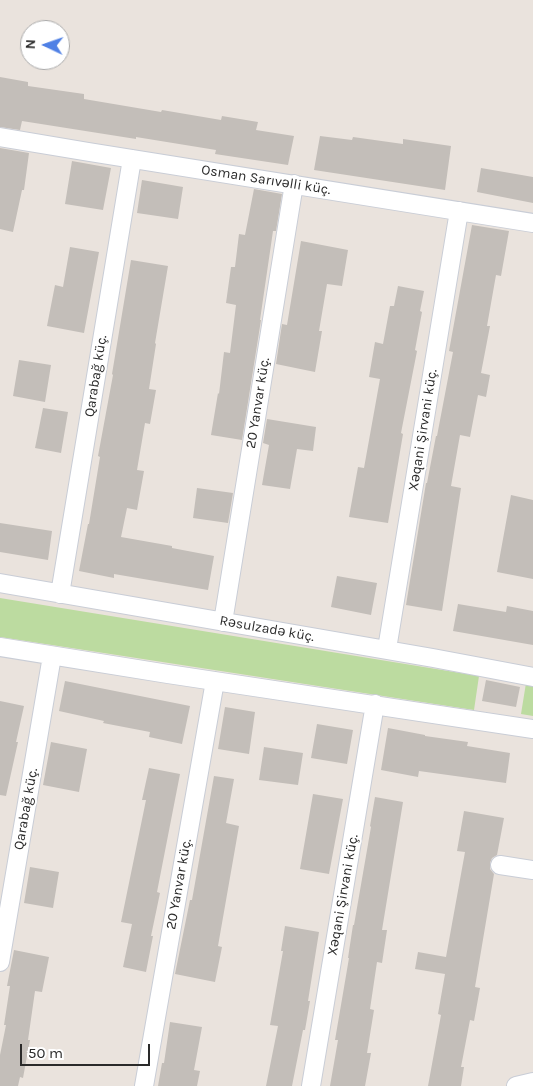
<!DOCTYPE html>
<meta charset="utf-8">
<style>
body{margin:0}
#map{position:relative;width:533px;height:1086px;overflow:hidden;background:#eae3dd;font-family:Karla,sans-serif}
canvas{display:block}
.north{position:absolute;left:20px;top:20px;width:50px;height:50px;box-sizing:border-box;background:#fff;border:1px solid #aaa;border-radius:50%;rotate:273deg;font-size:14px;font-weight:700;line-height:20px;text-align:center;color:#2a2a2a}
.north::after{content:'';display:block;margin:auto;width:18px;height:22px;background:#4f80e5;clip-path:polygon(50% 0,100% 100%,50% 72%,0 100%)}
.scale{position:absolute;left:20px;top:1044px;width:130px;height:22px;box-sizing:border-box;border:2px solid #2a2a2a;border-top:0;padding-left:6px;font-size:15px;line-height:18px;white-space:nowrap;color:#2a2a2a;-webkit-text-stroke:4px #fff;paint-order:stroke}
</style>
<div id="map">
<canvas width="533" height="1086"></canvas>
<div class="north">N</div>
<div class="scale">50 m</div>
</div>
<script>
const ctx = document.querySelector('canvas').getContext('2d');
ctx.lineJoin = 'round';
function fillPath(path, color) {
  ctx.fillStyle = color;
  ctx.fill(path, 'evenodd');
}
function trace(path, color, width, dash) {
  ctx.strokeStyle = color;
  ctx.lineWidth = width;
  ctx.lineCap = dash ? 'butt' : 'round';
  ctx.setLineDash(dash || []);
  ctx.stroke(path);
}
function drawText(font, color, halo, rows, align = 'center') {
  ctx.font = font + ' Karla,sans-serif';
  ctx.lineWidth = 4;
  ctx.setLineDash([]);
  ctx.textBaseline = 'middle';
  ctx.strokeStyle = halo;
  ctx.fillStyle = color;
  for (const [text, x, y, turn = 0] of rows) {
    ctx.save();
    ctx.translate(x, y);
    ctx.rotate((+turn || 0) * Math.PI / 180);
    ctx.textAlign = isNaN(turn) ? turn : align;
    if (halo) ctx.strokeText(text, 0, 0);
    ctx.fillText(text, 0, 0);
    ctx.restore();
  }
}
fillPath(new Path2D(`
 M0,598L479,676L474,710L0,637Z
 M526,683L533,685V716L521,714Z`), '#bcdba0');
fillPath(new Path2D(`
 M0,77L28,82V86L84,94V99L161,112L162,110L221,120L222,116L258,122L256,130L294,136L288,165L215,154L216,150L136,137V139L22,121L20,130L0,127Z
 M320,136L352,140L353,137L403,144V139L451,146L445,190L314,170Z
 M0,148L29,153L24,190H22L13,232L0,229Z
 M72,161L111,168L103,210L65,204Z
 M481,168L533,177V203L477,192Z
 M142,180L183,187L178,219L137,213Z
 M254,189L282,194L276,231H273L260,320H261L242,440L211,435L218,393L219,394L224,352L230,353L236,305L226,303L231,267H235L239,234L245,235Z
 M472,225L509,231L501,276L496,275L487,326H490L481,373L490,375L486,397L478,395L470,437L460,435L451,486L461,488L442,611L406,605L426,483H427L436,436H437L453,352L449,351Z
 M301,241L348,250L342,286L327,284L319,331H322L315,372L276,364L282,324L287,325Z
 M70,247L99,252L84,333L47,326L55,285L63,287Z
 M131,260L168,266L155,343L156,344L149,389L156,390L150,424L145,423L137,470L144,471L137,510L127,508L121,537L172,546V548L214,556L208,590L114,574V578L79,571L88,524H89L100,457L98,456L113,375L112,374Z
 M398,286L424,291L420,311L422,312L415,350L417,351L401,433L403,434L388,523L349,517L358,467L364,468L380,379L369,377L375,342L383,344L390,306H394Z
 M19,360L51,365L45,402L13,396Z
 M43,408L68,412L61,453L35,448Z
 M267,419L316,427L313,451L297,449L290,489L262,485L269,445L263,443Z
 M197,488L233,493L228,523L193,518Z
 M511,495L533,500V579L497,572Z
 M0,523L52,531L48,560L0,552Z
 M337,576L377,583L371,615L331,607Z
 M458,604L506,612L507,606L533,611V645L453,631Z
 M486,680L520,687L516,707L482,701Z
 M65,681L190,706L182,744L149,737L150,732L103,723L104,721L59,711Z
 M0,701L24,706L16,742H18L6,796L0,795Z
 M225,707L255,712L249,754L218,749Z
 M317,724L353,730L347,764L311,758Z
 M388,728L425,735V736L468,742L467,746L510,753L506,783L419,771L418,777L381,770Z
 M51,742L87,749L79,792L43,785Z
 M264,747L303,753L298,785L259,780Z
 M149,768L180,774L157,892L160,893L151,936H153L146,972L123,967L132,924L121,922L146,800H142Z
 M214,776L234,779L226,823L239,826L218,946L222,947L215,982L175,974L190,900H192Z
 M313,794L343,799L329,874L300,869Z
 M375,797L403,802L382,930H387L382,963L377,962L370,1009L374,1010L367,1053H371L365,1086H330L338,1040H335L341,1005L349,958H348L353,925H354L371,827L370,826Z
 M464,811L504,818L497,855L492,858L490,863V869L494,874L475,987L480,988L474,1021L470,1020L461,1067H464L461,1086H428L441,1015L438,1014L445,974L415,969L418,952L446,957L465,852L457,851Z
 M30,867L59,872L53,908L24,903Z
 M285,926L319,932L308,1001H310L305,1030H303L292,1086H266L278,1026L270,1025L283,951H281Z
 M14,950L49,957L42,992L35,991L28,1040H30L23,1078L20,1077L18,1086H0V1055L6,1025H4L10,986H7Z
 M170,1022L202,1027L194,1070L200,1071L197,1086H158L162,1063H164Z`), '#c3beb9');
const minor = new Path2D(`
 M0,137L89,152L533,223
 M0,583L433,658L533,677
 M60,594L132,159
 M223,622L294,184
 M0,647L168,674L533,729
 M387,649L459,211
 M500,865L533,870
 M0,962L52,656
 M144,1086L215,681
 M311,1086L375,704
 M516,1086L533,1082`);
trace(minor, '#c9cdd6', 20);
trace(minor, '#fff', 18);
drawText('14px', '#2a2a2a', '#fff', [
 ["Osman Sarıvəlli küç.",266,180,9],
 ["Qarabağ küç.",96,376,-81],
 ["20 Yanvar küç.",258,403,-81],
 ["Xəqani Şirvani küç.",423,430,-81],
 ["Rəsulzadə küç.",267,629,10],
 ["Qarabağ küç.",26,809,-80],
 ["20 Yanvar küç.",179,884,-80],
 ["Xəqani Şirvani küç.",343,895,-80]
]);
</script>
